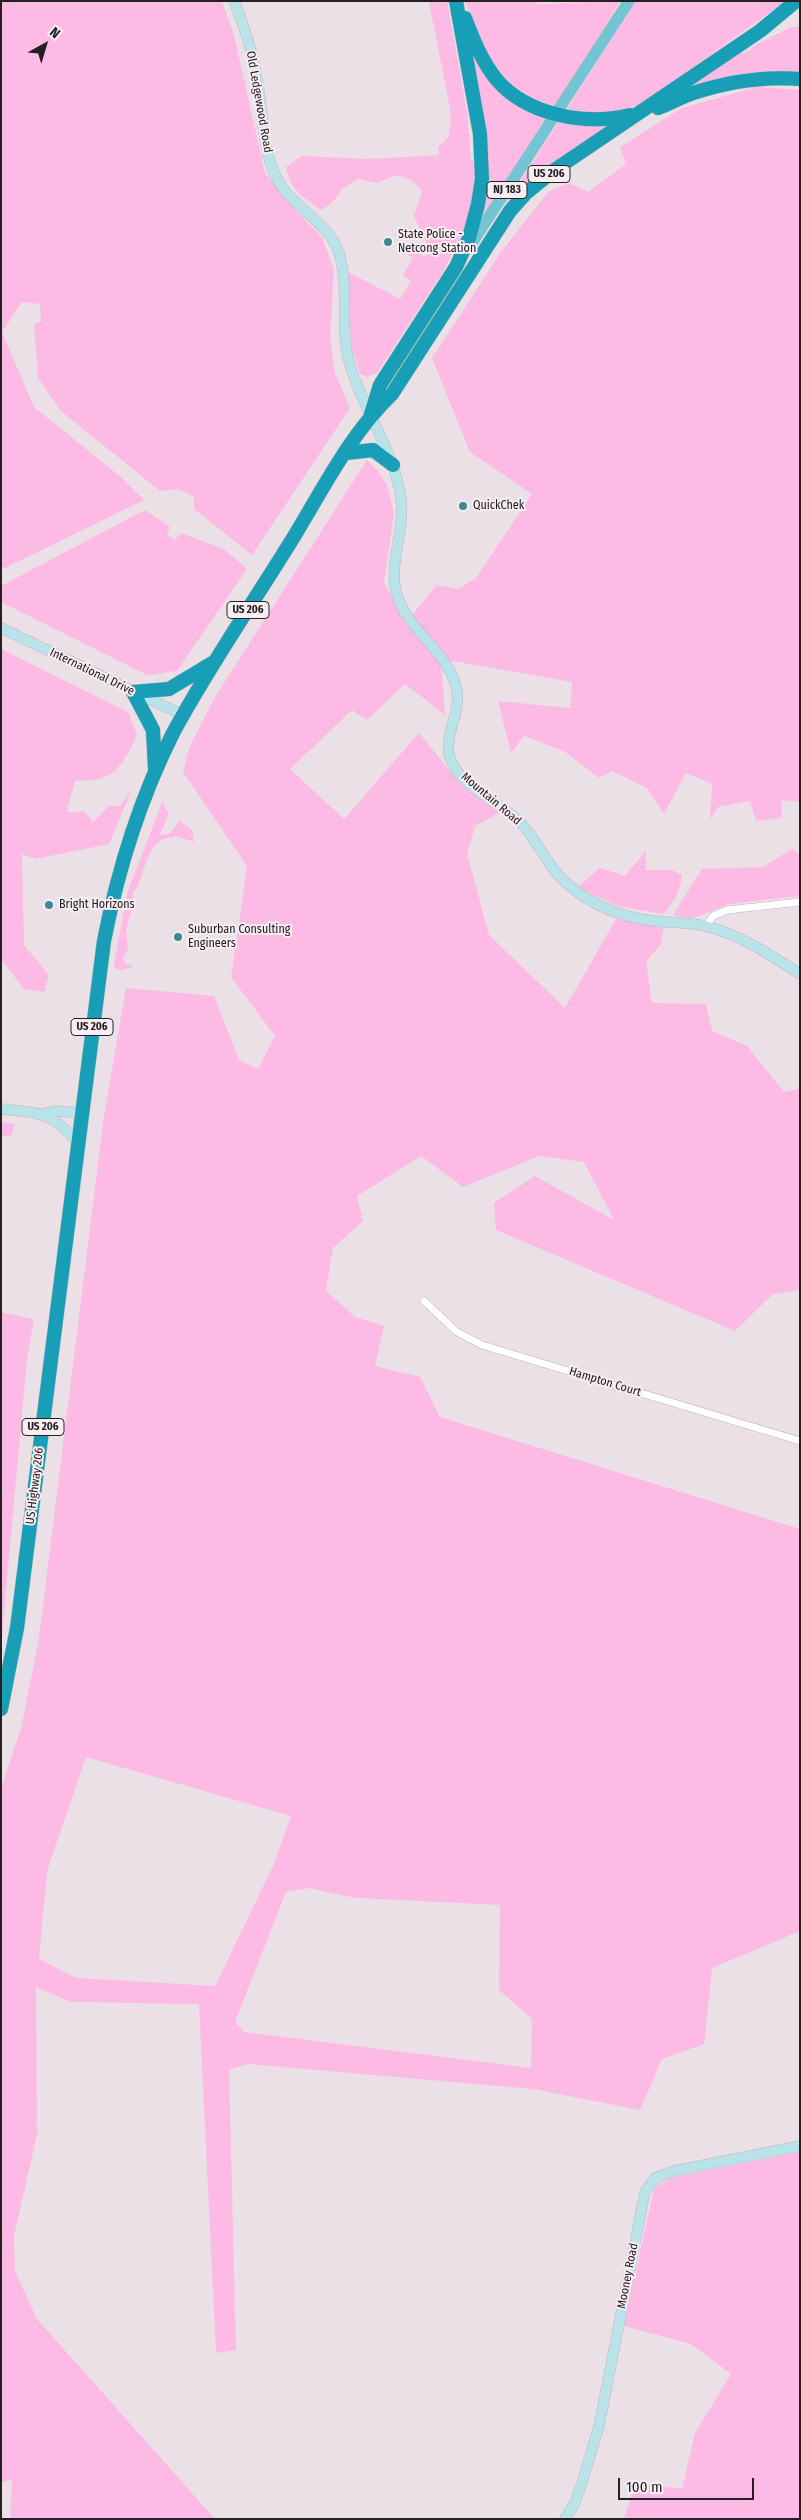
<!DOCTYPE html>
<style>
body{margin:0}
#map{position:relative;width:801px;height:2520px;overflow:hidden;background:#eae0e6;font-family:"Fira Sans Condensed",sans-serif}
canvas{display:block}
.frame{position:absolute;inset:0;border:2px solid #242022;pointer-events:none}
.north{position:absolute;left:20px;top:20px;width:50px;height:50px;-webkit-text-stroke:4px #f7edf3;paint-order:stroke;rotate:39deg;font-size:14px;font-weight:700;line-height:20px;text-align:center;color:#242022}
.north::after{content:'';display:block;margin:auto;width:18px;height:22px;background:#242022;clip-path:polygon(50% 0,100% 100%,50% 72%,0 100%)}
.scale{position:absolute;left:618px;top:2478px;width:136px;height:22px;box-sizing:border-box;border:2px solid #242022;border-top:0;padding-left:6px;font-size:15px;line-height:18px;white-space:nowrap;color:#242022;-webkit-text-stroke:4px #f7edf3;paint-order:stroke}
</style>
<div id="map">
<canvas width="801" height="2520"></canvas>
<div class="frame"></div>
<div class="north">N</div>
<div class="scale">100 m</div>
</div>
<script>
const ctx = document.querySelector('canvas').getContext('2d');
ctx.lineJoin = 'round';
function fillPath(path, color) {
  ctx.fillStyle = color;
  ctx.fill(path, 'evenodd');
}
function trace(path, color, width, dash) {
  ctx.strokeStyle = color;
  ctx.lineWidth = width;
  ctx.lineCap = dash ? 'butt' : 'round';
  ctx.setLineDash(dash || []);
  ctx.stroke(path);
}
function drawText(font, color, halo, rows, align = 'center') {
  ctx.font = font + ' "Fira Sans Condensed",sans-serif';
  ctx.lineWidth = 4;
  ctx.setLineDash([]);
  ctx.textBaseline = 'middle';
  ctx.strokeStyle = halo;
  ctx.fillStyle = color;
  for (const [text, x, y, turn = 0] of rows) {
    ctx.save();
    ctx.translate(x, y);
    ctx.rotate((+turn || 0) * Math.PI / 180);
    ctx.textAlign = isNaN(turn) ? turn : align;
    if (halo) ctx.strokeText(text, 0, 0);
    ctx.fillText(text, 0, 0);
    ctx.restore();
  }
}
fillPath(new Path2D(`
 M1,1H222L234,35L265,173L295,210L322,237L334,270L330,337L335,373L350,408L252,555L194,509V497L179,489L160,491L61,411L38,378L34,324L41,321L40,304L22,302L2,332L34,407L121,477L144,500L1,570Z
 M429,1H447L467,112L471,160L476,162V186L468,222L443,272L377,373L367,377L360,374L352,348L350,329L348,272L400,299L411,281L403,275L413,258L408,255L409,251L399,245L400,243L425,257L430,251L414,216L422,191L413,181L398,175L376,183L358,179L342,189L332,203L321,210C303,197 290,190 286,167L301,156L367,159L439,155L438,147L449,137L451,114Z
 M465,1H531L540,4L620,1L603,31L555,106C500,91 483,51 465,1Z
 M636,1H786L641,104L602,115L567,109Z
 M792,27H800V75L692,88L691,86L740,51L743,54L757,44Z
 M472,51L547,116L483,218L481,217Z
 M757,87L800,90V802L781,800L782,818L756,821L750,801L718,807L710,819L712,784L686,773L664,814L647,788L612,771L599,778L564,751L524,736L511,753L498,701L570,708L572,682L441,659L445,715L405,684L367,720L352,710L290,769L344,819L419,733L462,786L501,812L475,826L467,854L489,935L565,1008L616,919L664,928L661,944L646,962L652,1003L706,1004L712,1031L747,1046L784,1092L800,1088V1290L773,1294L735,1331L496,1230L494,1203L535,1176L614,1220L584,1162L539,1156L463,1187L421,1156L357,1196L363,1221L333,1248L326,1291L355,1317L384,1326L375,1366L420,1377L440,1417L800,1529V1931L712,1968L704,2044L662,2059L640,2110L533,2089L248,2064L229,2070L236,2350L216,2353L199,2004L71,2002L36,1987L37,2135L14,2236L15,2271L37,2319L215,2519H10L12,2479L1,2483V1788L21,1728L39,1638L103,1123L126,988L214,996L239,1060L258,1069L275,1036L231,977L247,866L183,772L189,748L215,697L367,460L378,471L387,485L394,513L384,583L406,622L437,585L459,589L476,578L532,494L470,452L432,358L501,252L548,192L569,183L588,192L626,164L620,147L682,108ZM86,1757L291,1816L274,1864L215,1986L76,1978L39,1959L47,1871ZM308,1888L356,1898L500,1905L499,1990L532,2019L531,2068L244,2032L235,2022L286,1892Z
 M560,120L612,123L505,205L556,126Z
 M145,510L170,527L167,535L175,540L181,533L224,549L247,569L177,671C166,671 158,676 147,675L1,602V586Z
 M1,649L128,712L137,734C130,751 119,775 99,779C92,781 83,780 75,781L67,810L70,813L84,811L93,822L109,806H120L132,789L109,844L35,859L22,854L24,945L49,975L44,992L24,989L1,959Z
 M163,800L164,807L169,813L160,835L169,834L180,820L192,830L194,842L176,836L161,840L154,846L148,857L138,886L133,892L132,908L126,930L128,948L123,959L125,963L133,967L119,970L114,967V963L128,891Z
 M792,849L800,854V896L729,904L691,919L673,915L702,869L763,867Z
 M646,851V870H672L682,875C680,892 674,902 663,914L618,906L578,887L600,868L625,876Z
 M1,1122L15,1124L12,1135L1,1137Z
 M1,1312L34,1319L27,1359L2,1634Z
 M800,2152V2519H624L635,2483L682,2489L695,2433L731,2374L691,2344L624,2326L654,2188L671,2178Z`), '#fdbae5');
const street = new Path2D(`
 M706,926L713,916L727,910L800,902
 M424,1301L457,1332L482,1345L800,1441`);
const secondary = new Path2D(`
 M234,1C246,30 255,60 259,91C263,120 263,150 276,177C290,207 328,220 339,253C350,289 339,329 350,365C363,411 395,451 401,499C405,531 389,561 396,592C406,630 446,649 456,686C463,709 445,732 449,754C456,786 499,801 520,822C539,842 548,869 570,886C593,906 625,918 655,921C672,923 689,922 705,926C739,934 771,955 800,974
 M1,628L183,715
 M1,1109C40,1113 52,1112 78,1143
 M42,1114L56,1111L82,1113
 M565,2519L575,2503L582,2483L599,2426L645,2192L655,2178L674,2171L800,2146`);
const primary = new Path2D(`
 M468,249L629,1`);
const highway = new Path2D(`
 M465,18C473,39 482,62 497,80C527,115 586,126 630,115
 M658,108C670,104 681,97 693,93C727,82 764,76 800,79
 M371,414L380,385L456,267L469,238L478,204L482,179L480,134L456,1
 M346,453L373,450L393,465
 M155,769L153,730L133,692L169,689L214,662
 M1,1709L17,1628L104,941C118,869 140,799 173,733C208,668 251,606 290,543C321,493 349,435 392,394L510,211L526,193L553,171L760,31L796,1`);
trace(street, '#bfb6bc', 8);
trace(secondary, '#bfb6bc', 11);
trace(primary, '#c2c1c1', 12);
trace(highway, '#c2c1c1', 15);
trace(street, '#fff', 7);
trace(secondary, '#bae2e9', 10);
trace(primary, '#74c5d3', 11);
trace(highway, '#189eb6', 14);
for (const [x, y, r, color] of [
 [388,242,5,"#438695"],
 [463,506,5,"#438695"],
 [49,905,5,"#438695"],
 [178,937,5,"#438695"]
]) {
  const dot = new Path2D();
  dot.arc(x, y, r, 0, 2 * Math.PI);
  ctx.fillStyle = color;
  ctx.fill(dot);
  trace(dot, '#f7edf3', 2);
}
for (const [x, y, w] of [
 [549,174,42],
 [507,190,40],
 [248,610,42],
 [92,1027,42],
 [43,1427,42]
]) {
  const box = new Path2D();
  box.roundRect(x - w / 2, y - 8.5, w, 17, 4);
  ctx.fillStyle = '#f7edf3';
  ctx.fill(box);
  trace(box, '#242022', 1);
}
drawText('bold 11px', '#242022', null, [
 ["US 206",549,174],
 ["NJ 183",507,190],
 ["US 206",248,610],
 ["US 206",92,1027],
 ["US 206",43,1427]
]);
drawText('12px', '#242022', '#f7edf3', [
 ["Old Ledgewood Road",259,102,80],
 ["International Drive",92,672,26],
 ["Mountain Road",491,799,40],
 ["Hampton Court",605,1382,17],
 ["US Highway 206",35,1486,-83],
 ["Mooney Road",628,2276,-79]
]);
drawText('12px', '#242022', '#f7edf3', [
 ["State Police -",398,235],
 ["Netcong Station",398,249],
 ["QuickChek",473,506],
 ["Bright Horizons",59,905],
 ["Suburban Consulting",188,930],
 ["Engineers",188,944]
], 'left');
</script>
